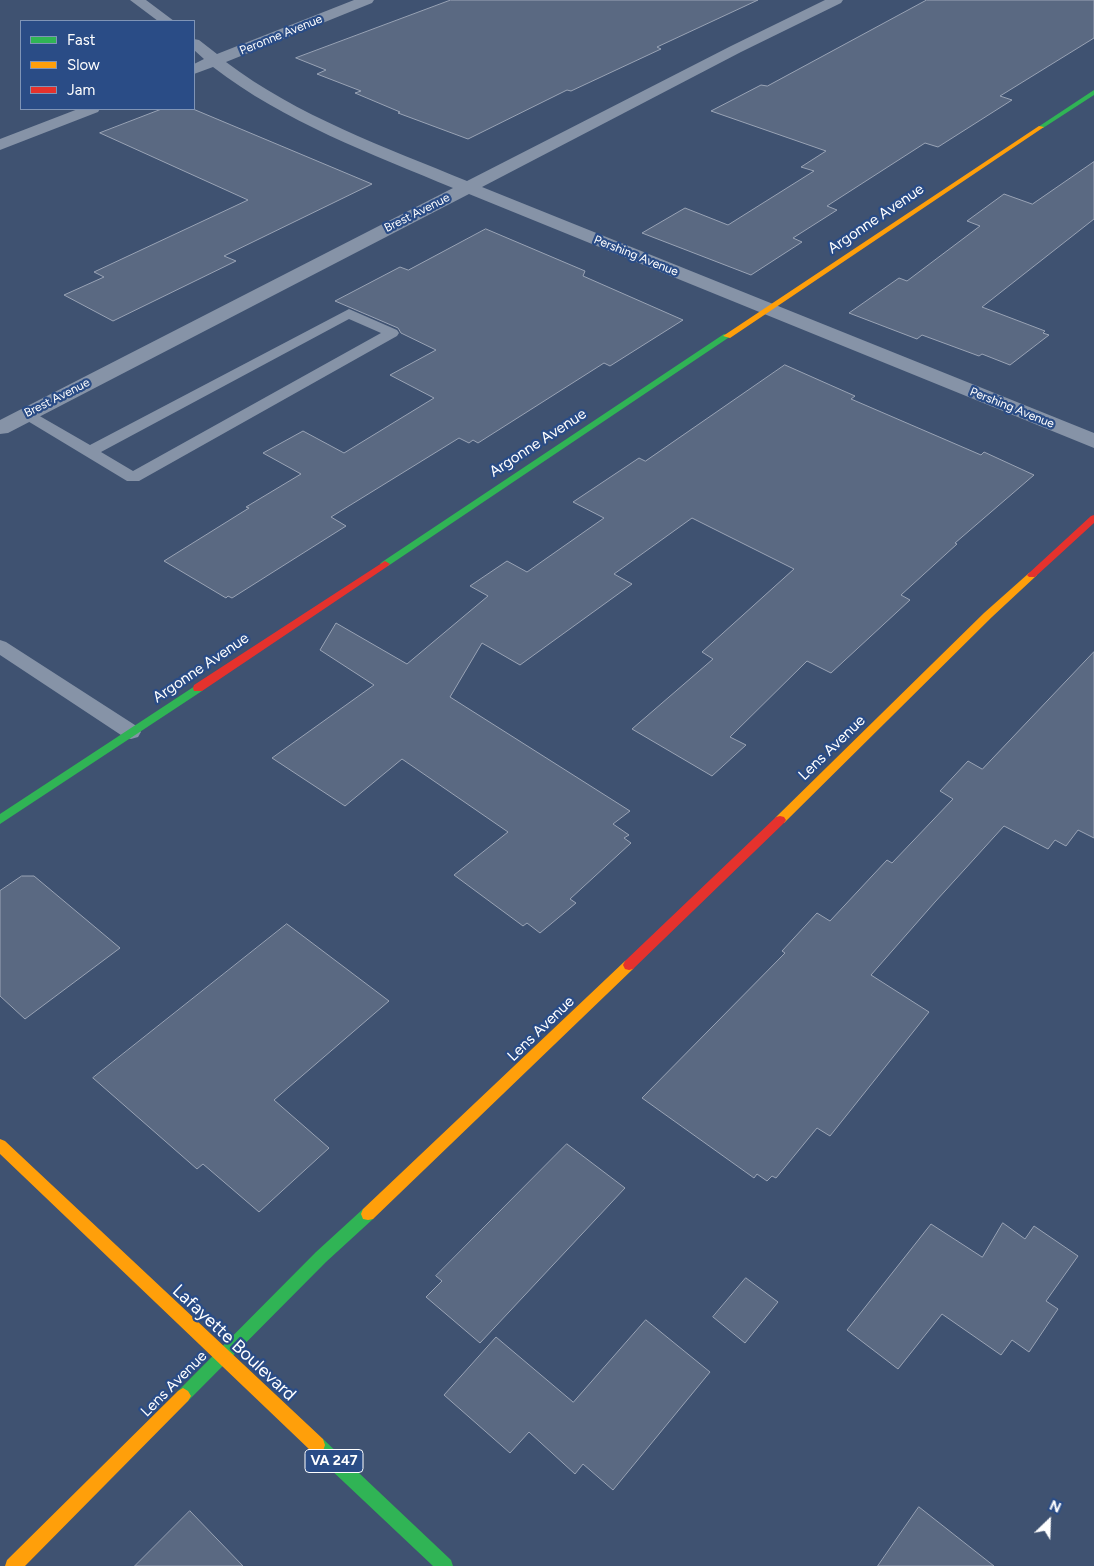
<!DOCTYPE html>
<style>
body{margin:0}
#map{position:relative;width:1094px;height:1566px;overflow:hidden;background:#3f5271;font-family:Figtree,sans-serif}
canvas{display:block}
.legend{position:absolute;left:20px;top:20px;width:175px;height:90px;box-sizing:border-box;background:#2a4c86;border:1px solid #7f94b6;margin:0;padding:6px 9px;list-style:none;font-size:15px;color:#fff}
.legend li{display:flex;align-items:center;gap:10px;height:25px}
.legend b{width:25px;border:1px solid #7f94b6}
.north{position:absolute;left:1024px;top:1496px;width:50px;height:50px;-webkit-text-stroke:4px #2a4c86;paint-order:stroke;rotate:24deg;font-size:14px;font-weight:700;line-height:20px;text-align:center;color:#fff}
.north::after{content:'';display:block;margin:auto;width:18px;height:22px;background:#fff;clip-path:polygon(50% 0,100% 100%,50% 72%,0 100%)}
</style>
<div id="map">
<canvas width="1094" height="1566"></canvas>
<ul class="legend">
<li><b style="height:6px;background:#30b455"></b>Fast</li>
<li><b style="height:6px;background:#ff9f0a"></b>Slow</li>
<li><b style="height:6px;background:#e5322d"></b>Jam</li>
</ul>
<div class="north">N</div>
</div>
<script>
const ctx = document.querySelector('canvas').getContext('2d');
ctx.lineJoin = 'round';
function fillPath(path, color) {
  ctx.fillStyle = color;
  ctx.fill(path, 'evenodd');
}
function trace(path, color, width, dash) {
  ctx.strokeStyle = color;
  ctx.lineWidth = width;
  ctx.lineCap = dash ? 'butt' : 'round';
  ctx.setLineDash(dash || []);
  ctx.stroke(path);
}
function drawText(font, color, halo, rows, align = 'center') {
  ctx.font = font + ' Figtree,sans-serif';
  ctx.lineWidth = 4.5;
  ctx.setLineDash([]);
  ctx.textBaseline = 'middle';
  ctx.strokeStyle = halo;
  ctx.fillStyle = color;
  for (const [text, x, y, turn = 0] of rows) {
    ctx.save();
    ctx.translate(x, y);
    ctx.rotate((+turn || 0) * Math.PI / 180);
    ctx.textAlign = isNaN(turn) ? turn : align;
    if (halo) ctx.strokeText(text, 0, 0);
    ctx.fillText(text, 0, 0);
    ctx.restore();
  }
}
const building = new Path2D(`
 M451,0H758L657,47L661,49L571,91L567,90L468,139L398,113L400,112L355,93L361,91L317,74L326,70L296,58Z
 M927,0H1094V38L1000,96L1012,100L938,147L925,143L827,206L837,210L793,238L802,242L751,275L642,233L685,208L728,225L814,171L801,167L826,151L711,111L761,85L767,86Z
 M162,109H193L372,184L224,256L236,261L113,321L64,295L104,277L94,272L248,200L100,133Z
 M1094,162V219L982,307L1045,331L1043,333L1049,335L1010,365L982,354L979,356L922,335L917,339L849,313L899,278L907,281L980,226L967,221L1004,194L1032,204Z
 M486,229L585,271L583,276L683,320L610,366L604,363L478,443L473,440L469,443L459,438L331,517L346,526L232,598L228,596L226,598L164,561L249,508L246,507L301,474L263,453L303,431L344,453L434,398L390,375L436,350L401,333L398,328L335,301L400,267L408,270Z
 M785,365L855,396L851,399L981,455L984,452L1034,475L955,543L957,544L901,595L910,600L831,673L807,661L730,737L746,745L712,776L632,729L713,659L702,652L794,569L692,518L614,574L632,584L520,665L482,643L450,697L630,811L613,824L629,835L624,838L631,843L570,899L576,903L540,933L527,923L523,926L454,875L508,832L402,759L345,806L272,758L374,685L320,650L336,623L407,664L488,596L470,586L507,561L527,572L604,518L573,502L639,458L645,461Z
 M1094,652V838L1078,830L1066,846L1055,840L1048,849L1004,826L935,902L871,975L929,1012L830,1136L817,1128L776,1178L772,1176L767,1181L757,1174L754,1178L642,1098L785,953L782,951L817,913L830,921L887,860L892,863L953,799L940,791L968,761L982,769Z
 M22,876H34L120,948L25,1019L0,996V891Z
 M287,924L389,1001L274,1100L329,1148L259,1212L203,1164L197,1169L93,1078Z
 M567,1144L625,1188L480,1343L426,1297L442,1281L436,1276Z
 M1003,1223L1025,1239L1034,1226L1078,1256L1046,1301L1058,1309L1029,1352L1012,1340L1001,1355L942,1314L898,1369L847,1330L931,1224L982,1257Z
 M746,1278L778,1302L745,1343L713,1317Z
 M646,1320L710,1372L613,1490L583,1464L575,1474L529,1432L510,1453L444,1395L496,1337L573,1402Z
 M919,1507L994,1566H878Z
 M190,1511L243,1566H135Z`);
fillPath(building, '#5a6982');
trace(building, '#99a3b5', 1);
fillPath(new Path2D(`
 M349,309L397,330L399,333L397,336L139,481H127L21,417L18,414L21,411H31L90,445ZM349,319L381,333L133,471L101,452Z
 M0,640L6,642L138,727L141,732L138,737L131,739L124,737L0,655Z`), '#8693a7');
fillPath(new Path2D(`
 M130,0H146L174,21H158Z
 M354,0H374L372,3L226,62C297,116 385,147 467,181L731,46L825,0H843L841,3L741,52L482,187L1094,433V448L469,194L8,433L0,434V420L453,188C372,154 284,122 213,67L194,74V64L204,59L194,50V39L199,40L217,54Z
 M78,109H100L98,112L0,150V139Z`), '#8693a7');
fillPath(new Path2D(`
 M1094,90V95L1043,128L1038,127Z
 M724,334L731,336L388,566H382L380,564L382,562Z
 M198,684L202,685L203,688L202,691L0,824V814Z
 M368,1208L373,1209L375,1214L373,1219L326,1262L188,1401L183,1404L178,1401L175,1396L178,1391L316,1252L363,1209Z
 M317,1437L323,1439L451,1560L453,1566H433L311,1451L309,1445L311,1439Z`), '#30b455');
fillPath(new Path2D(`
 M1039,126L1044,127L730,338L723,336Z
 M1032,572L1037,575L1035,577L992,617L784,823H776L774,820L776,817L984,613L1029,573Z
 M629,960L633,961L635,965L633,969L373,1219L368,1220L363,1219L361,1214L363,1209L625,961Z
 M0,1139L5,1141L323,1439L325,1445L323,1451L317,1453L311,1451L0,1154Z
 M183,1388L188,1391L191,1396L188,1401L25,1566H5L7,1560L178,1391Z`), '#ff9f0a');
fillPath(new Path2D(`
 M1094,515V523L1035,577H1029L1027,575L1029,573L1091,516Z
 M385,561L390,564L388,566L202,691H194L193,688L194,685Z
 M780,816L784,817L786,820L784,823L633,969L629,970L625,969L623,965L625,961L776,817Z`), '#e5322d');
drawText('12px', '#fff', '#2a4c86', [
 ["Peronne Avenue",281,35,-22],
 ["Brest Avenue",417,213,-27],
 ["Pershing Avenue",636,256,22],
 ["Brest Avenue",57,398,-27],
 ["Pershing Avenue",1012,408,22]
]);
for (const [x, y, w] of [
 [334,1461,58]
]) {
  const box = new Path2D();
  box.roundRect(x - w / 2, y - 11.5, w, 23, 4);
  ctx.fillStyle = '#2a4c86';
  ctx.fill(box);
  trace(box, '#fff', 1);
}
drawText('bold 14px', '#fff', null, [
 ["VA 247",334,1461]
]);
drawText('15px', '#fff', '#2a4c86', [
 ["Argonne Avenue",876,219,-34],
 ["Argonne Avenue",538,443,-33],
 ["Argonne Avenue",201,668,-34],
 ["Lens Avenue",832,748,-44],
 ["Lens Avenue",541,1029,-44],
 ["Lens Avenue",174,1384,-45]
]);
drawText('18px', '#fff', '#2a4c86', [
 ["Lafayette Boulevard",234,1343,43]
]);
</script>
